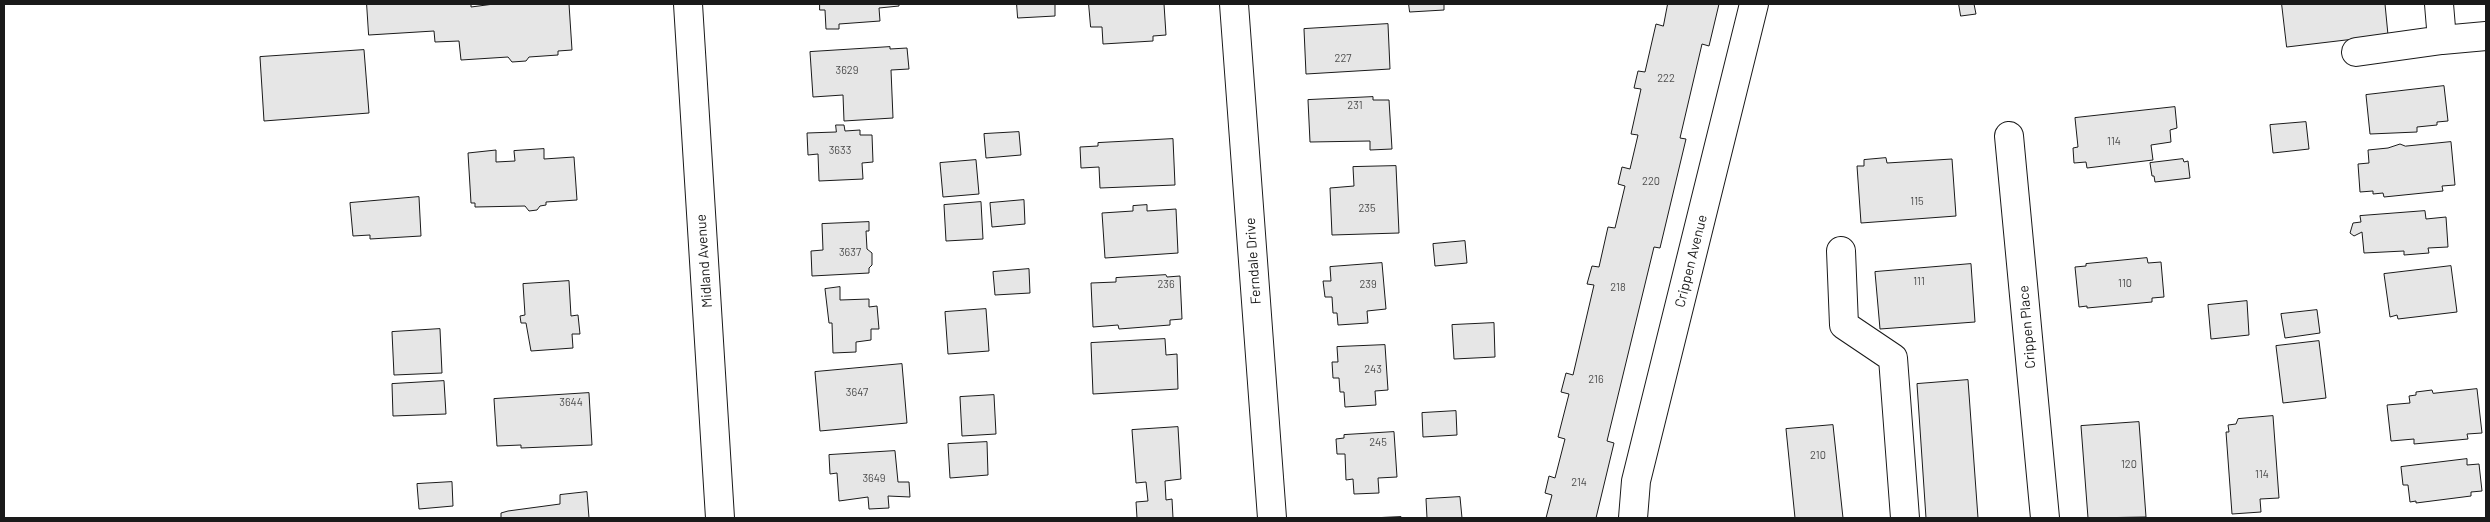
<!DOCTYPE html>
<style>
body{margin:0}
#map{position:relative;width:2490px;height:522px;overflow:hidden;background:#fff;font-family:Barlow,sans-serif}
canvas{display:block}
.frame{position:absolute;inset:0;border:5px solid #1a1a1a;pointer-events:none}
</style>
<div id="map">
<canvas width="2490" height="522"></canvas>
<div class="frame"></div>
</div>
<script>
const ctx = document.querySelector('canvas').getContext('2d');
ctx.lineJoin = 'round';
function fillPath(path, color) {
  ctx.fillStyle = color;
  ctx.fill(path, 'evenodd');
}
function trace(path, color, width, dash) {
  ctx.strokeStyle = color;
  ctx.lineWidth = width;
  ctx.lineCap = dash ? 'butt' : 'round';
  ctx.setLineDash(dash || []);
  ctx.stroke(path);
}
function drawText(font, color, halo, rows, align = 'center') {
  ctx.font = font + ' Barlow,sans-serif';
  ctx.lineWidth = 4;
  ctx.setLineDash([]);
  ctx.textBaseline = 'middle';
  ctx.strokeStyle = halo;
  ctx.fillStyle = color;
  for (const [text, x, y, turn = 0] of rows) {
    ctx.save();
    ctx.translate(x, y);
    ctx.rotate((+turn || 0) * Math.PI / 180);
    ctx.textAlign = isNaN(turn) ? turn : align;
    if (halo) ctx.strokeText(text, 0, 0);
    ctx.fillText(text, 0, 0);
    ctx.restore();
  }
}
const building = new Path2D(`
 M367,4H471V7L494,4H569L572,50L558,51V55L529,57L526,61L512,62L508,57L461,60L459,41L435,42L434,31L369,35Z
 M820,4H899V6L879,8L880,21L839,24V29H826L825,10H820Z
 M1017,4H1055V16L1018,18Z
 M1089,4H1164L1166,35L1153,36V41L1103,44L1102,27H1091Z
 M1409,4H1444V10L1410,12Z
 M1668,4H1719L1709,46L1702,44L1680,138L1686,139L1660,248L1654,247L1607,441L1614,443L1596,518H1546L1552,495L1545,493L1549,476L1555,478L1565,439L1558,437L1569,394L1561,392L1566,373L1573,375L1594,285L1587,284L1592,266L1599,267L1608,227L1615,228L1625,186L1618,184L1622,167L1630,169L1638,135L1631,134L1641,89L1634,88L1638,71L1645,72L1656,24L1663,26Z
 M1959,4H1974L1976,14L1961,16Z
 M2282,4H2385L2388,35L2287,47Z
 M1388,24L1390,69L1306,74L1304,29Z
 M890,47V49L907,48L909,69L891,70L893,118L844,121L843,95L813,97L810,52Z
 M364,50L369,113L264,121L260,57Z
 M2444,86L2448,121L2437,122V125L2417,127V132L2370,134L2366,95Z
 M1373,97V100H1389L1392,149L1370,150V141L1310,142L1308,100Z
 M2175,107L2177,128L2170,130L2171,142L2151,145L2153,160L2087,168L2086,162L2074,163L2073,148L2078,147L2075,118Z
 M2306,122L2309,149L2273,153L2270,125Z
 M836,125H844L845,131L860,130V135H872L873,162L862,163L863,179L819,181L818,154L808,155L807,133L836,132Z
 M1019,132L1021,155L986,158L984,134Z
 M1173,139L1175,185L1100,188L1099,167L1081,168L1080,147L1098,146V143Z
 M2451,142L2455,185L2442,186L2443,191L2384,197L2383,193L2373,194V191L2360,192L2358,164L2369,163L2368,150L2388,148L2400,144L2405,146Z
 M544,149V159L574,157L577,200L546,202V205L540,206L537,210L529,211L525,206L475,207V203H471L468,153L496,150V162L515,161L514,151Z
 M1886,158L1887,163L1952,159L1956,216L1861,223L1857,166H1864V160Z
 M2183,159L2184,162L2188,161L2190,178L2155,182L2154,176H2152L2150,163Z
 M976,160L979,194L943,197L940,163Z
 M1396,166L1399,233L1332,235L1330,188L1354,186L1353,167Z
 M419,197L421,236L370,239V235L353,236L350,203Z
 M1024,200L1025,224L992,227L990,203Z
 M981,202L983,239L946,241L944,205Z
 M1147,205V211L1176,209L1178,253L1105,258L1102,213L1133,211V206Z
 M2425,211L2426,219L2446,217L2448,247L2428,248L2429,253L2404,255V251L2364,253L2362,232L2354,236L2350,233L2353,223L2361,222L2360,216Z
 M869,222V231H866L867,249L872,253V265L869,268V273L812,276L811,251L823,250L822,224Z
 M1465,241L1467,263L1435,266L1433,244Z
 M2147,258L2148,263L2161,262L2164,297L2152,298V302L2087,308V306L2079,307L2075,267L2086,266V264Z
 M1382,263L1386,309L1367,311L1368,323L1338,325L1337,313H1333L1332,297H1325L1323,281H1331L1330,267Z
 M1971,264L1975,322L1880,329L1875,272Z
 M2451,266L2457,312L2398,319L2397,315L2390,317L2384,274Z
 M1029,269L1030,293L995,295L993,272Z
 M1166,275L1167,277L1180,276L1182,319L1170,320V325L1119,329L1118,325L1093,327L1091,283L1116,282V278Z
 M569,281L571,316L578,315L580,334H572L573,348L531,351L526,323H521L520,316L525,315L523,284Z
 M840,287V300L869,299V307L877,306L879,329H871V340L856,342V352L833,353L832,323H829L825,289Z
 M2247,301L2249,335L2211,339L2208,305Z
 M986,309L989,351L948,354L945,312Z
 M2317,310L2320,333L2285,338L2281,314Z
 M1494,323L1495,357L1454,359L1452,325Z
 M440,329L442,373L394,375L392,332Z
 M1165,339L1166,355L1177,354L1178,389L1093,394L1091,343Z
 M2319,341L2326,398L2283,403L2276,346Z
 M1385,345L1388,390L1375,391L1376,405L1345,407L1344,392H1340L1339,378H1333L1332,362H1338L1337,347Z
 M902,364L907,423L820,431L815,372Z
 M1968,380L1978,518H1926L1917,384Z
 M444,381L446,414L393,416L392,384Z
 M2477,389L2482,433L2467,434L2468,439L2414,444V439L2391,441L2387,405L2410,403L2409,396L2416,395V392L2432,390L2433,393Z
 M589,393L592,445L521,448V445L497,446L494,399Z
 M994,395L996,434L962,436L960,397Z
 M1456,411L1457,435L1423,437L1422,413Z
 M2273,416L2279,498L2260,499L2261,512L2232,514L2226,432H2229L2228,425L2236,424L2238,419Z
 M2139,422L2146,517L2088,518L2081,426Z
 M1833,425L1843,518H1795L1786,429Z
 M1178,427L1181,479L1165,481L1166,500L1172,499L1173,518H1137L1136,502L1148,501L1146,482L1136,483L1132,430Z
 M1394,432L1397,477L1378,478L1379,493L1354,494L1353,479L1346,480L1345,454H1337L1336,439L1344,438V435Z
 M987,442L988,475L950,478L948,444Z
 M895,451L898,482H909L910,497L888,496L889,508L869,509L868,497L839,501L837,473L830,474L829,455Z
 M2467,459V465L2479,464L2482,491L2471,492V496L2416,503V501L2410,502L2408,485H2403L2401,467Z
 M452,482L453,506L419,509L417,484Z
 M587,492L589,518H501V513L508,511L560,504V495Z
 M1460,497L1462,518H1427L1426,499Z
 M1401,517V518H1371Z`);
fillPath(building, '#e6e6e6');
trace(building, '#1a1a1a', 1);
const minor = new Path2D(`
 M688,4L720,518
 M1234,4L1272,518
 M2439,4L2442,40L2486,36
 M2356,52L2442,40
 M2009,136L2045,518
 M1841,251L1844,325L1893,358L1905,518
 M1633,518L1636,481L1754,4`);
trace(minor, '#1a1a1a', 30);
trace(minor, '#fff', 28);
drawText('11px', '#4d4d4d', null, [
 ["227",1343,58],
 ["3629",847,70],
 ["222",1666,78],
 ["231",1355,105],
 ["114",2114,141],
 ["3633",840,150],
 ["220",1651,181],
 ["115",1917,201],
 ["235",1367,208],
 ["3637",850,252],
 ["111",1919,281],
 ["110",2125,283],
 ["236",1166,284],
 ["239",1368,284],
 ["218",1618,287],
 ["243",1373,369],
 ["216",1596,379],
 ["3647",857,392],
 ["3644",571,402],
 ["245",1378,442],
 ["210",1818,455],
 ["120",2129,464],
 ["114",2262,474],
 ["3649",874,478],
 ["214",1579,482]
]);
drawText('14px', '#1a1a1a', '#fff', [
 ["Midland Avenue",704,261,-94],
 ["Ferndale Drive",1253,261,-94],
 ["Crippen Avenue",1691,261,-76],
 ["Crippen Place",2027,327,-95]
]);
</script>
